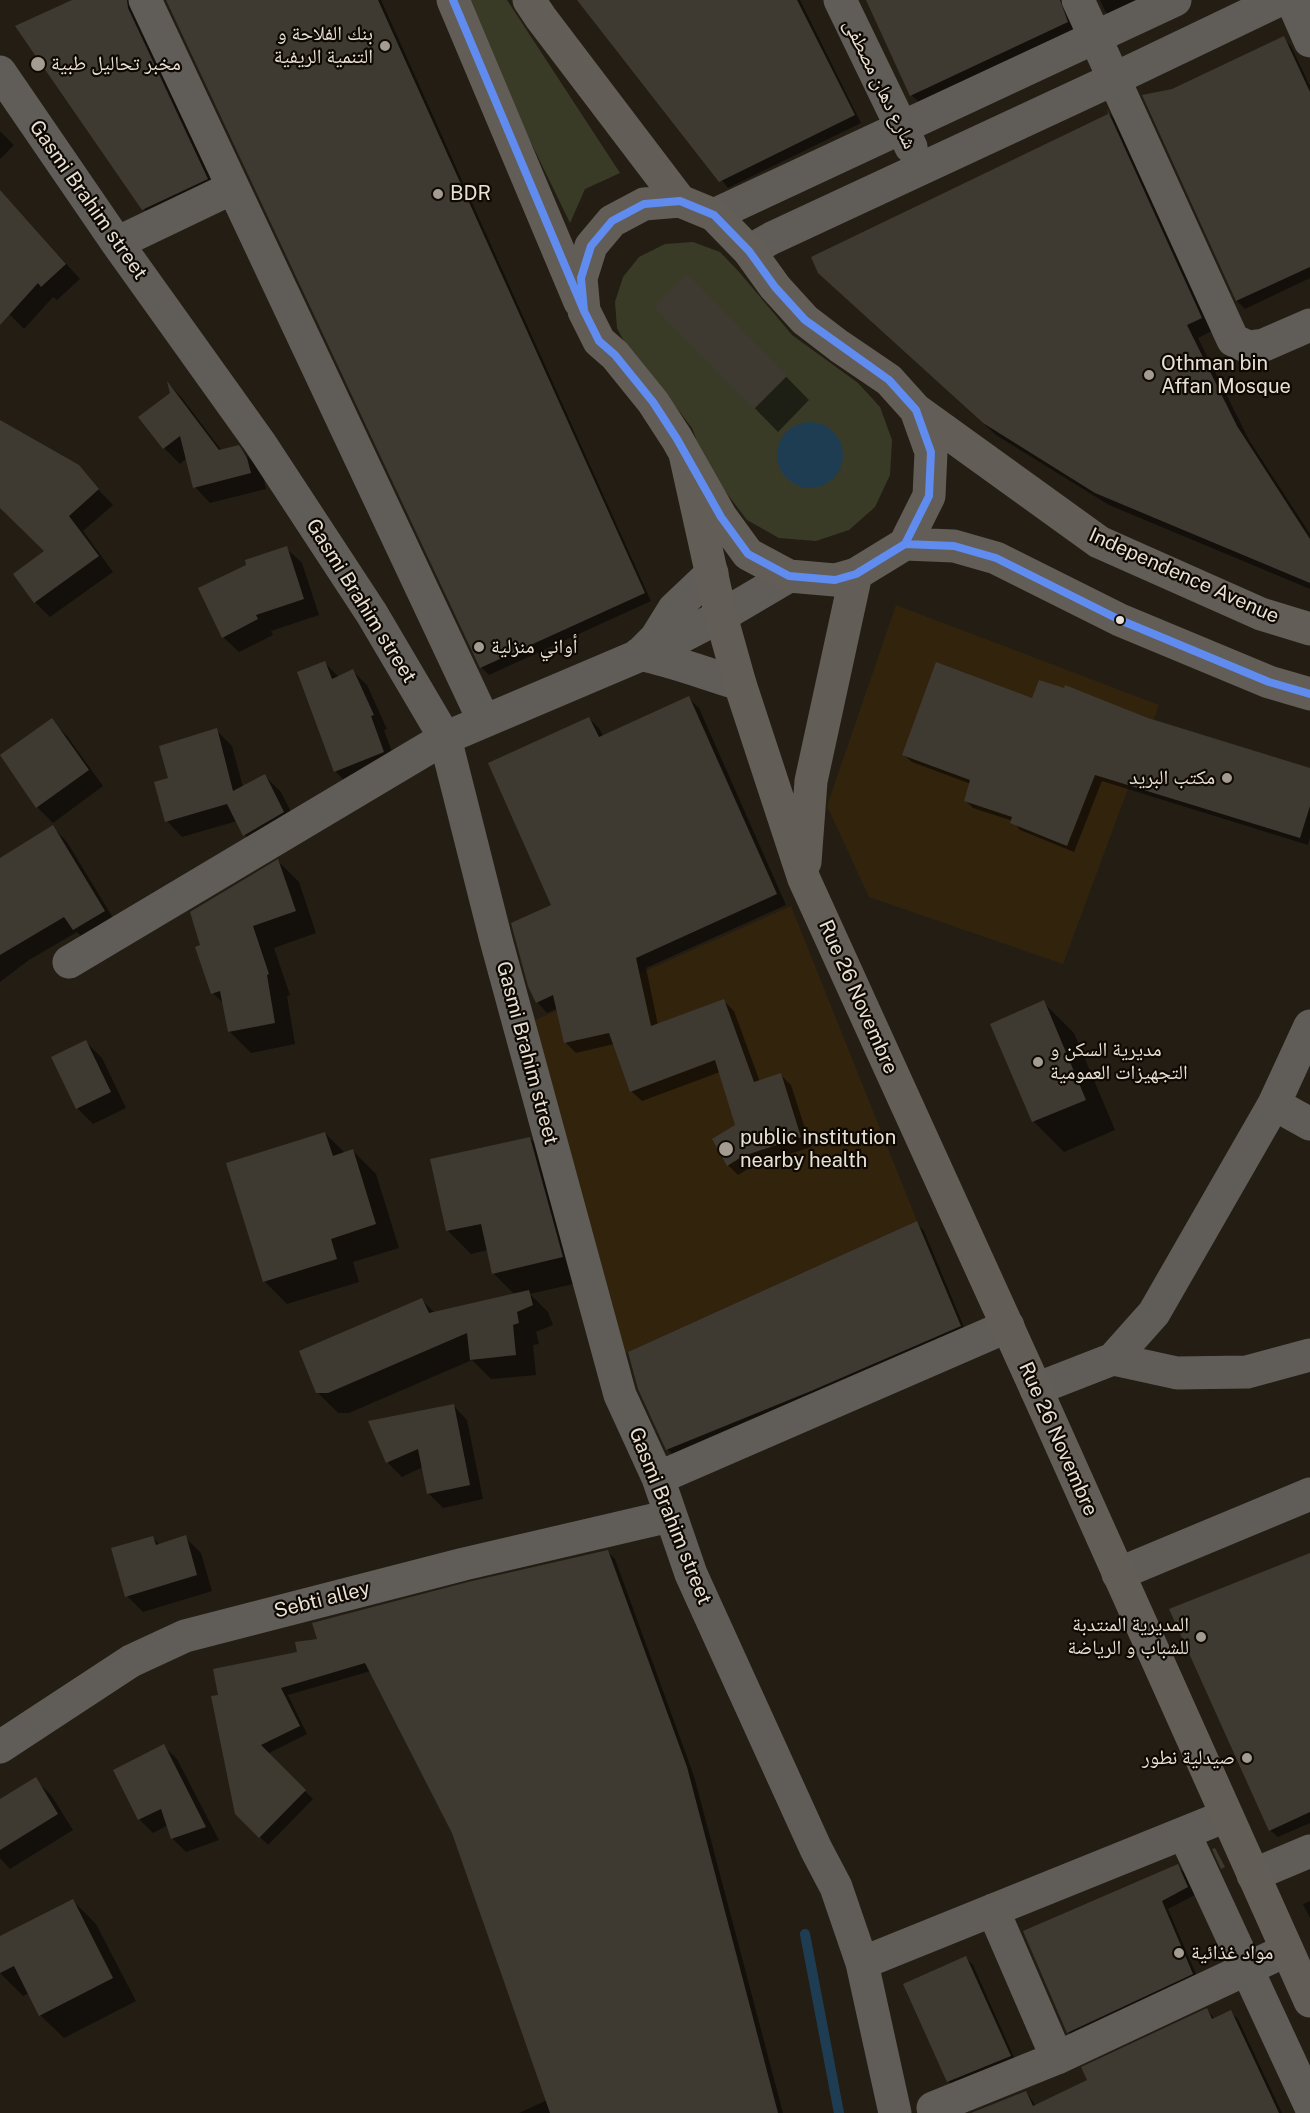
<!DOCTYPE html>
<meta charset="utf-8">
<style>
body{margin:0}
canvas{display:block;background:#231d13}
</style>
<canvas width="1310" height="2113"></canvas>
<script>
const ctx = document.querySelector('canvas').getContext('2d');
ctx.lineJoin = 'round';
function fillPath(path, color) {
  ctx.fillStyle = color;
  ctx.fill(path, 'evenodd');
}
function trace(path, color, width, dash) {
  ctx.strokeStyle = color;
  ctx.lineWidth = width;
  ctx.lineCap = dash ? 'butt' : 'round';
  ctx.setLineDash(dash || []);
  ctx.stroke(path);
}
function drawText(font, color, halo, rows, align = 'center') {
  ctx.font = font + ' "Public Sans","Noto Naskh Arabic",sans-serif';
  ctx.lineWidth = 4.5;
  ctx.setLineDash([]);
  ctx.textBaseline = 'middle';
  ctx.strokeStyle = halo;
  ctx.fillStyle = color;
  for (const [text, x, y, turn = 0] of rows) {
    ctx.save();
    ctx.translate(x, y);
    ctx.rotate((+turn || 0) * Math.PI / 180);
    ctx.textAlign = isNaN(turn) ? turn : align;
    if (halo) ctx.strokeText(text, 0, 0);
    ctx.fillText(text, 0, 0);
    ctx.restore();
  }
}
fillPath(new Path2D(`
 M896,605L1159,705L1063,964L869,897L827,806Z
 M791,906L917,1221L619,1356L533,1021Z`), '#32230c');
fillPath(new Path2D(`
 M462,0H507L620,173L585,189L570,223Z
 M693,242L720,252L740,273L792,335L858,383L880,407L892,440L890,475L875,507L849,530L816,541L779,538L747,520L725,491L697,441L692,428L642,363L629,351L617,328L615,302L623,277L639,257L665,244Z`), '#393b27');
fillPath(new Path2D(`
 M777 455a33 33 0 1 1 66 0a33 33 0 1 1-66 0Z`), '#1f3d52');
fillPath(new Path2D(`
 M76,0H136L215,186L151,217L144,209Z
 M167,0H381L651,601L489,675L481,667Z
 M580,0H800L861,123L728,188Z
 M868,0H1069L1074,30L919,102L911,95Z
 M1100,0H1154L1113,19L1105,11Z
 M1283,38L1291,46L1310,86V278L1245,309L1237,301L1144,96L1172,91Z
 M1110,114L1119,124L1214,330L1198,338L1249,440L1310,534V589L1109,505L996,435L833,286L813,257Z
 M0,131L14,145L0,159Z
 M0,213L25,218L80,279L57,300L53,297L24,329L0,305Z
 M710,299L809,400L778,432L656,307Z
 M170,385L182,398L222,451L238,447L254,463L263,475L266,489L210,503L195,487L187,458L180,464L164,448L140,417L171,393Z
 M0,421L86,477L113,505L83,531L113,572L50,617L35,602L15,574L46,551L0,506Z
 M286,548L302,563L319,615L271,631L273,635L239,652L223,637Z
 M325,663L339,677L353,671L367,685L387,729L384,730L397,766L349,785L335,771Z
 M689,698L699,708L786,905L646,968L658,1025L724,1001L734,1011L760,1082L781,1075L791,1085L811,1147L753,1166L738,1175L728,1165L737,1126L720,1072L642,1101L631,1091L614,1044L576,1053L566,1043L558,1008L547,1013L537,1002L553,906L589,718L599,728L603,736Z
 M1033,700L1310,770V837L1308,845L1102,781L1074,852L1020,830L1013,821L973,808L965,800L971,784L912,762L904,755Z
 M51,720L67,736L103,786L53,823L37,807Z
 M216,730L232,746L243,787L265,776L281,792L299,828L260,851L245,835L237,821L182,837L167,821L170,779Z
 M53,827L67,842L118,926L88,944L77,932L29,960L0,982V860Z
 M278,861L299,882L316,933L274,948L290,995L287,996L295,1044L251,1053L229,1031L224,1004L213,993Z
 M1043,1002L1074,1033L1115,1130L1064,1152L1033,1121Z
 M86,1042L102,1058L126,1108L93,1124L77,1108L53,1058Z
 M325,1133L345,1153L353,1151L376,1174L399,1248L353,1262L359,1282L287,1304L264,1281Z
 M530,1138L553,1162L586,1281L530,1294L548,1312L553,1325L536,1332L539,1344L533,1345L536,1375L491,1379L472,1360L349,1413H338L317,1392L422,1300L435,1313L515,1295L493,1273L488,1250L471,1254L448,1231Z
 M917,1223L924,1231L967,1334L675,1457L667,1449Z
 M453,1405L467,1420L483,1499L443,1508L428,1493L423,1467L402,1477L387,1462L370,1422Z
 M185,1537L201,1553L212,1591L143,1612L127,1596L153,1538L160,1545Z
 M607,1551L615,1559L694,1776L783,2113H519L547,2100L453,1833L371,1671L288,1695L307,1734L267,1754L313,1799L268,1845L236,1814L220,1696L299,1654L319,1640Z
 M1310,1555V1823L1278,1837L1270,1830Z
 M163,1746L177,1759L219,1840L186,1852L172,1838L168,1825L153,1833L139,1819L115,1771Z
 M35,1779L51,1795L73,1830L10,1869L0,1858V1801Z
 M1177,1866L1185,1873L1195,1895L1168,1909L1199,1981L1076,2039L1068,2032Z
 M73,1901L96,1924L136,2001L64,2038L40,2015L29,1993L23,1996L0,1973V1938Z
 M1310,1901V1918L1303,1904Z
 M966,1958L973,1965L1017,2064L955,2089L948,2081Z
 M1207,2010L1215,2019L1230,2012L1238,2019L1282,2113H975L1026,2092L1036,2106L1089,2081Z`), '#0007');
trace(new Path2D(`
 M805,1934L839,2113`), '#1f3d52', 10);
fillPath(new Path2D(`
 M72,0H127L128,8L208,179L142,210L15,26Z
 M166,0H378L645,593L480,668Z
 M577,0H797L855,115L719,182Z
 M866,0H1060L1068,22L910,96Z
 M1284,36L1310,92V267L1236,301L1142,95L1172,89Z
 M1107,109L1202,318L1187,325L1237,426L1310,539V583L1095,493L983,423L818,273L811,257L1108,114Z
 M0,190L66,264L41,287L38,283L0,325Z
 M687,274L787,376L754,409L654,307Z
 M167,381L219,450L239,445L247,458L251,473L193,488L180,436L163,449L138,417L170,393Z
 M0,420L79,465L99,489L69,516L99,556L34,603L13,574L44,551L0,508Z
 M287,546L304,599L256,615L258,619L222,638L198,588L246,565L245,560Z
 M325,661L332,679L353,669L374,715L371,716L384,752L334,772L297,672Z
 M936,662L1032,698L1039,680L1064,688L1065,685L1148,718L1310,768V806L1300,838L1095,775L1067,846L1010,823L1012,817L964,801L970,780L902,755Z
 M689,696L777,894L636,958L651,1026L724,999L754,1082L781,1073L801,1137L743,1156L727,1166L712,1139L735,1125L715,1060L630,1092L609,1033L564,1043L553,995L536,1003L528,986L511,923L551,905L488,763L589,717L599,737Z
 M52,718L89,770L36,808L0,755Z
 M217,728L233,791L265,774L284,812L243,836L227,804L165,822L154,782L168,778L159,746Z
 M53,825L105,911L73,930L64,917L0,955V858Z
 M278,859L296,911L253,926L269,974L267,975L275,1023L228,1032L220,991L211,994L195,947L200,945L190,912Z
 M1044,1000L1086,1100L1032,1122L990,1024Z
 M86,1040L111,1092L76,1109L51,1057Z
 M325,1132L333,1156L353,1149L376,1224L331,1239L337,1259L263,1282L226,1163Z
 M530,1137L563,1257L492,1274L481,1224L446,1231L430,1159Z
 M917,1221L961,1326L811,1391L666,1450L638,1389L628,1352Z
 M529,1290L533,1305L517,1312L519,1323L513,1325L516,1355L470,1360L467,1333L328,1393H316L299,1351L422,1298L429,1313Z
 M454,1404L470,1485L427,1494L418,1449L386,1463L368,1421Z
 M186,1535L197,1575L125,1597L111,1548L153,1536L156,1545Z
 M608,1550L687,1767L778,2113H550L452,1833L365,1663L281,1688L300,1726L261,1745L306,1790L259,1838L235,1814L211,1696L218,1695L213,1669L297,1652L295,1642L317,1639L312,1623L468,1582Z
 M1310,1553V1812L1269,1831L1169,1609Z
 M164,1744L206,1827L171,1839L161,1809L138,1820L113,1770Z
 M36,1777L58,1814L0,1850V1799Z
 M1215,1848L1225,1867L1221,1869L1212,1849Z
 M1178,1864L1188,1887L1162,1901L1193,1974L1067,2033L1023,1931Z
 M73,1899L113,1978L39,2016L14,1966L0,1973V1936Z
 M966,1956L1011,2056L947,2082L903,1984Z
 M1207,2008L1212,2019L1231,2010L1279,2113H971L1026,2091L1033,2106L1087,2080L1081,2067Z`), '#3f3a31');
trace(new Path2D(`
 M145,0L484,721
 M840,0L911,147
 M1078,0L1233,340L1248,347L1264,345L1310,325
 M1292,0L1310,41
 M0,72L117,243L260,443L372,614L445,738L496,940L620,1395L658,1478L691,1574L816,1849L836,1887L862,1963L895,2113
 M714,215L1175,0
 M117,243L232,188
 M749,251L772,238L1114,79L1279,0
 M643,651L656,638L674,609L712,573
 M639,654C674,661 706,674 740,684
 M69,962L445,738L671,642L721,616L789,576
 M1274,1104L1310,1124
 M1113,1359L1177,1373L1247,1372L1310,1355
 M1036,1389L1113,1359L1154,1313L1274,1104L1310,1026
 M658,1478L1008,1326
 M1118,1574L1310,1494
 M0,1747L131,1661L185,1636L464,1564L670,1516
 M1184,1833L1310,2105
 M1253,1875L1310,1851
 M993,1910L1057,2058
 M862,1963L1226,1816
 M933,2108L1057,2058L1287,1950`), '#605d59', 33);
trace(new Path2D(`
 M453,0L580,302
 M529,0L541,18L680,201
 M680,201L714,215L749,251L775,287L805,320L839,346L889,380L916,410L931,452L929,496L905,544L856,574L835,580L789,576L748,554L721,517L677,439L653,402L615,355L599,341L584,311L581,278L591,246L612,221L644,204Z
 M916,410L1099,542L1261,614L1310,629
 M685,454L721,616L740,684L804,879L1036,1389L1310,2001
 M905,544L954,546L996,558L1120,620L1269,682L1310,694
 M805,862L811,781L856,574`), '#625d56', 33);
trace(new Path2D(`
 M453,0L584,311
 M680,201L714,215L749,251L775,287L805,320L889,380L916,410L931,452L929,496L905,544L856,574L835,580L789,576L748,554L721,517L677,439L653,402L615,355L599,341L584,311L581,278L591,246L612,221L644,204Z
 M905,544L954,546L996,558L1120,620L1269,682L1310,694`), '#608cf0', 8);
for (const [x, y, r, color] of [
 [385,46,6,"#a49c91"],
 [38,64,8,"#a49c91"],
 [438,194,6,"#a49c91"],
 [1149,375,6,"#a49c91"],
 [1120,620,5,"#e9e0d5"],
 [479,647,6,"#a49c91"],
 [1227,778,6,"#a49c91"],
 [1038,1062,6,"#a49c91"],
 [726,1149,8,"#a49c91"],
 [1201,1637,6,"#a49c91"],
 [1247,1758,6,"#a49c91"],
 [1179,1953,6,"#a49c91"]
]) {
  const dot = new Path2D();
  dot.arc(x, y, r, 0, 2 * Math.PI);
  ctx.fillStyle = color;
  ctx.fill(dot);
  trace(dot, '#0e0903', 2);
}
drawText('20px', '#e9e0d5', '#0e0903', [
 ["بنك الفلاحة و",373,34,"right"],
 ["التنمية الريفية",373,57,"right"],
 ["مخبر تحاليل طبية",51,64],
 ["BDR",450,194],
 ["Othman bin",1161,364],
 ["Affan Mosque",1161,387],
 ["أواني منزلية",491,647],
 ["مكتب البريد",1215,778,"right"],
 ["مديرية السكن و",1050,1050],
 ["التجهيزات العمومية",1050,1073],
 ["public institution",740,1138],
 ["nearby health",740,1161],
 ["المديرية المنتدبة",1189,1625,"right"],
 ["للشباب و الرياضة",1189,1648,"right"],
 ["صيدلية نطور",1235,1758,"right"],
 ["مواد غذائية",1191,1953]
], 'left');
drawText('20px', '#e9e0d5', '#0e0903', [
 ["شارع دهان مصطفى",880,84,64],
 ["Gasmi Brahim street",88,200,55],
 ["Independence Avenue",1184,576,24],
 ["Gasmi Brahim street",361,601,58],
 ["Rue 26 Novembre",858,997,66],
 ["Gasmi Brahim street",527,1053,75],
 ["Rue 26 Novembre",1058,1439,66],
 ["Gasmi Brahim street",670,1516,68],
 ["Sebti alley",322,1600,-14]
]);
</script>
